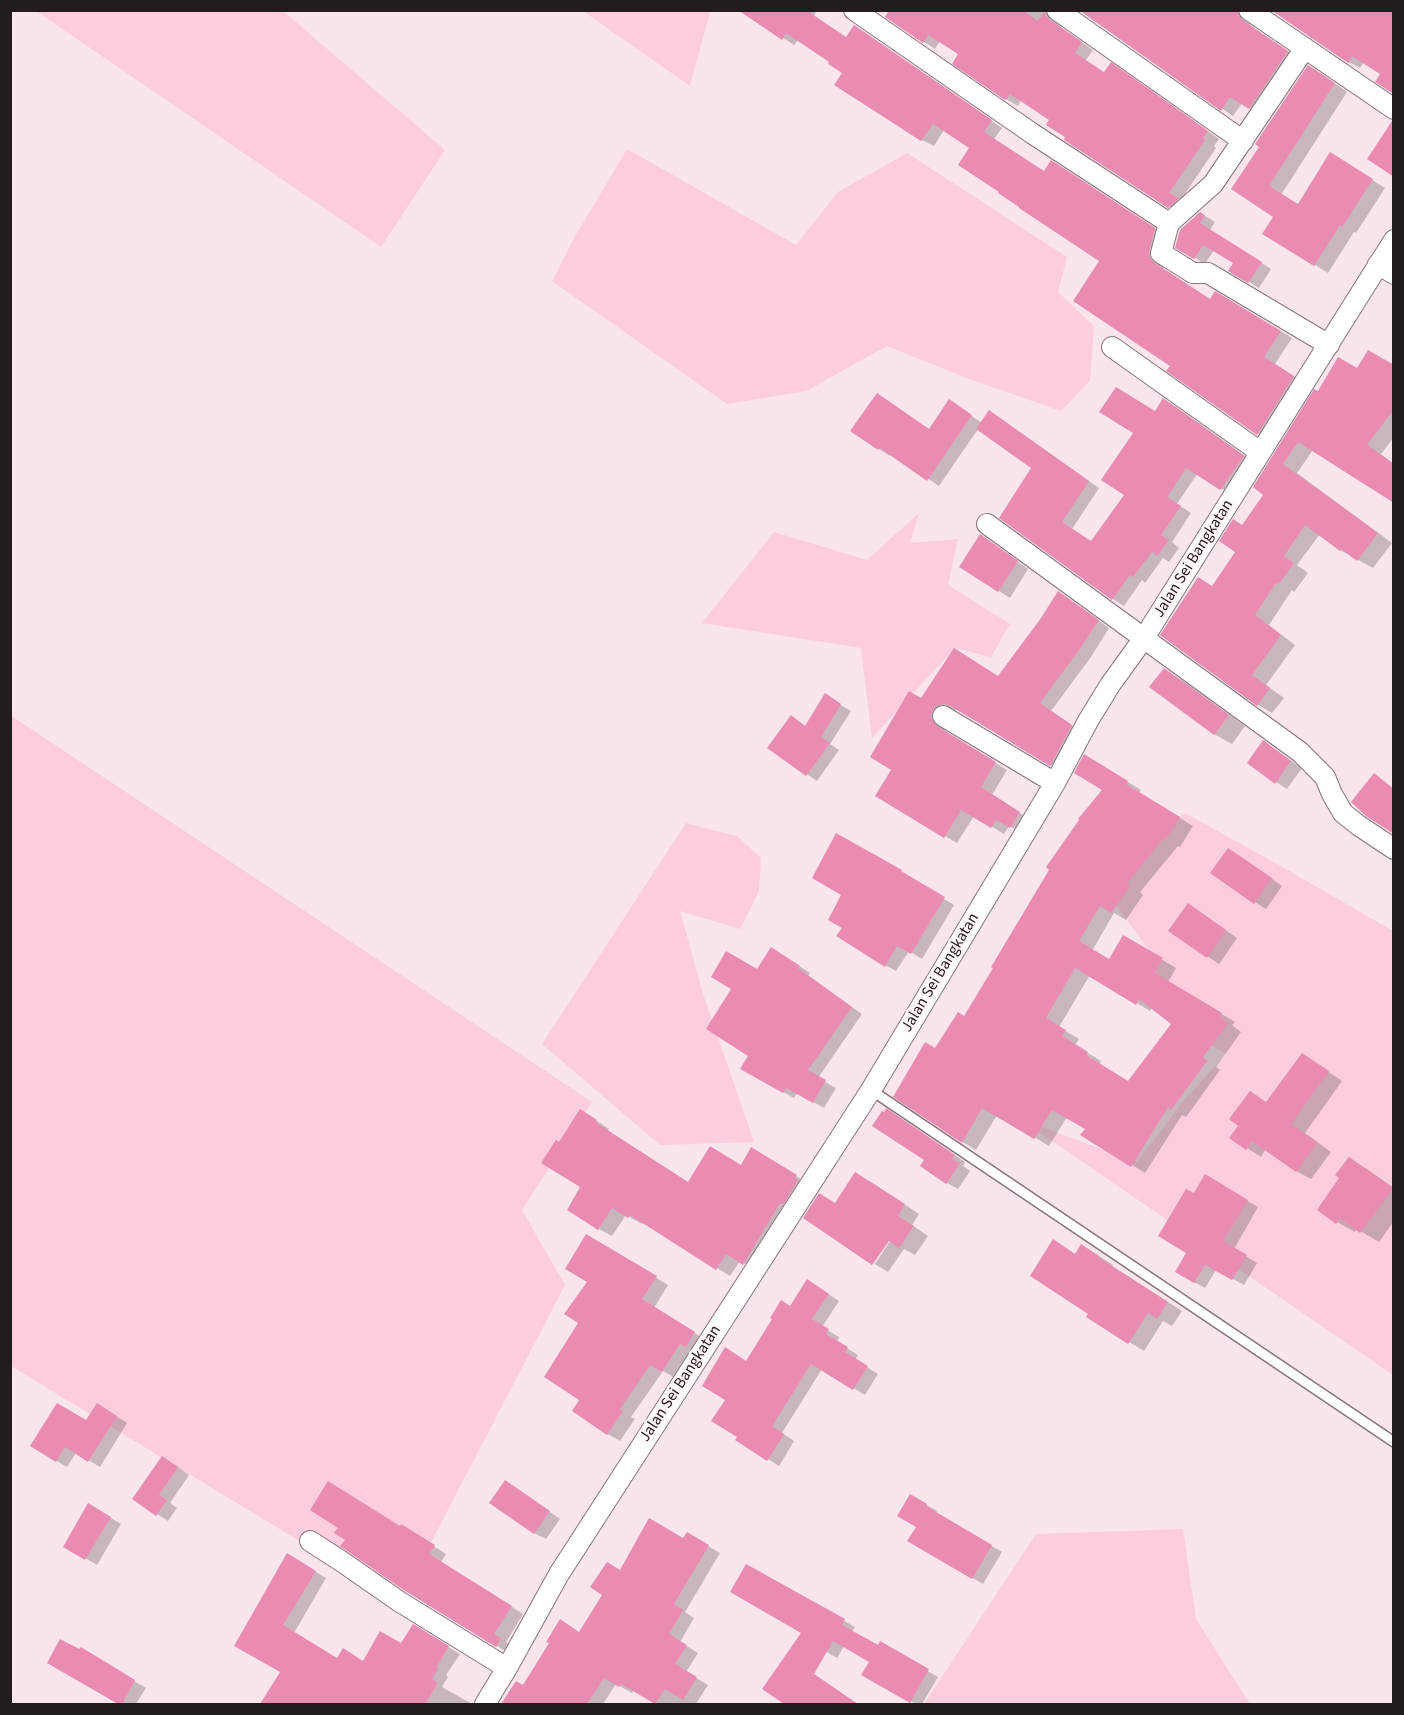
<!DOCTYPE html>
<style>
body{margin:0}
#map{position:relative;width:1404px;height:1715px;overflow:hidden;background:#f9e5eb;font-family:"Source Sans 3",sans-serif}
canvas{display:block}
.frame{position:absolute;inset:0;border:12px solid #231c1e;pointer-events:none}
</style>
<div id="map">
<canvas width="1404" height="1715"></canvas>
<div class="frame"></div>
</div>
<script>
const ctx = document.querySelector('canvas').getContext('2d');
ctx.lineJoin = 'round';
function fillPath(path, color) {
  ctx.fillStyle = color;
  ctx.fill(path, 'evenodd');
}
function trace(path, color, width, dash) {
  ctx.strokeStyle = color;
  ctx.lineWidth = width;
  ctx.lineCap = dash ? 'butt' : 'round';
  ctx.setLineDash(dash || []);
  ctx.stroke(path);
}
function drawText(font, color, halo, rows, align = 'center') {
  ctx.font = font + ' "Source Sans 3",sans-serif';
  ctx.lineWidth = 5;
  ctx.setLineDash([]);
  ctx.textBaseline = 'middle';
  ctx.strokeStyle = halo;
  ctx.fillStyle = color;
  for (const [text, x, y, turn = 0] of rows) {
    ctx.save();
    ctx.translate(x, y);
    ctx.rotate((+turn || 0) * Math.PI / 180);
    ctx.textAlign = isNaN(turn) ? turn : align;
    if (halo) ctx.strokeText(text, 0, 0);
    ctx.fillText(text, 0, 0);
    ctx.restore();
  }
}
fillPath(new Path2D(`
 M36,11H283L445,150L381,247Z
 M583,11H708L710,12L690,86Z
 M627,149L796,245L838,192L907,153L1067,257L1058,292L1094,326L1090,381L1061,411L969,379L887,346L806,391L727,404L552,281L573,240Z
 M919,513L910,543L958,539L948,585L1010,624L991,657L955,648L872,738L861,648L702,623L774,532L867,560Z
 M10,715L592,1102L522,1210L565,1285L400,1602L11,1366Z
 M1185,813L1279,865L1393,931V1375L1020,1119L1137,1162L1185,1099L1226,1054L1164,1017L1153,956L1111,898L1138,853Z
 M686,823L737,836L761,858L759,891L740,929L680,911L704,997L754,1142L660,1145L542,1044Z
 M1183,1529L1196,1619L1250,1704H924L1036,1534Z`), '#fccdde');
fillPath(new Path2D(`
 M740,10H817L814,16L847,38L866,34L1002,128L994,139L1045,173L1063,169L1166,236L1161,258L1162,266L1166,272L1211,301L1216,293L1292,338L1275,364L1305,384L1269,441L1168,370L1172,365L1101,260L971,147L944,130L934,146L922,140L869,104L845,73L831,62L798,40L794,45Z
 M891,10H1059L1056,16L1057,22L1062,28L1093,50L1085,61L1105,74L1123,71L1219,139L1214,146L1216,148L1180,201V213L1067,137L1051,120L1021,100L1018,106L1006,99L954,63L960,54L940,41L935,49L887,17Z
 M1081,10H1251L1248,17L1250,24L1254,28L1299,59L1261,115L1242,103L1233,116Z
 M1274,10H1394V93L1377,81L1382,73L1364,62L1360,68L1349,62Z
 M1322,74L1347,92L1281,195L1299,206L1344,162L1385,188L1356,233L1354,232L1328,273L1264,233L1275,217L1233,189Z
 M1200,213L1215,222L1210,230L1271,269L1259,288L1230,270L1235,263L1214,250L1205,264L1177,247Z
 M1394,367V437L1381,454L1394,464L1313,450L1297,473L1392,543L1373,568L1340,550L1320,534L1297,565L1308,573L1294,592L1292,590L1269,625L1295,645L1266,685L1284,698L1272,713L1258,705L1213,587L1237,552L1243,526L1266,494L1318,393L1357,370Z
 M1175,406L1255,463L1232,495L1197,474L1177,504L1191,513L1172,542L1179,548L1169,562L1163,558L1145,583L1142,580L1124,606L1113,599L1001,518L1034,467L978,429L939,486L891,454L890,456L879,449L853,431L930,430L960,408L982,423L1000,419L1099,488L1072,529L1092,542L1126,495L1155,413Z
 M981,536L1028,569L1010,598L961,567Z
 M1059,593L1109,628L1091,657L1051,711L1083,733L1063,772L961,711L957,710L950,711L942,723L944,729L949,735L1007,770L992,795L1031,820L1022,833L1009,826L1004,834L974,816L957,843L877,796L893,769L922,700L998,677L1042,619Z
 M1164,670L1182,680L1245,726L1232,744L1214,734Z
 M825,696L851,711L830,744L839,750L817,781L769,748L791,717L807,727Z
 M1264,742L1302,768L1287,789L1276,782Z
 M1085,756L1141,790L1139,793L1193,826L1180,847L1178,846L1140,892L1143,895L1126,920L1114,913L1092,951L1110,961L1124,937L1176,968L1168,982L1235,1022L1232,1025L1241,1032L1216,1067L1220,1070L1186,1117L1182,1115L1145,1173L1132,1165L1087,1128L1067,1117L1049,1146L997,1115L976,1150L963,1142L936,1050L964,1017L1104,790ZM1090,975L1150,1011L1152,1008L1173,1023L1129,1083L1099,1065L1101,1061L1075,1045L1079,1039L1059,1027Z
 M1240,856L1282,886L1266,909L1255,902Z
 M911,879L954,905L922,959L909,951L896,971L885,965Z
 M1199,912L1237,938L1219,964L1170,931Z
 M782,955L810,973L808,976L862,1014L818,1078L836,1088L824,1108L797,1093L794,1098L742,1069L750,1056L758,971Z
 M1303,1055L1342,1081L1305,1133L1331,1152L1311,1179L1296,1171L1266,1149L1261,1157L1247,1148L1240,1125L1268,1103Z
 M898,1117L965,1162L963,1166L970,1171L958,1189L947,1183L926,1159Z
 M594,1119L609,1129L608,1131L689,1184L741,1167L752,1149L809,1184L757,1271L740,1261L730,1276L643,1222L642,1224L626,1215L612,1236L599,1229L582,1187L560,1144Z
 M1349,1159L1367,1169L1394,1188V1221L1379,1242L1357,1229L1355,1232L1337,1222L1341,1178Z
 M1206,1176L1258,1207L1234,1249L1257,1263L1244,1285L1216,1270L1205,1288L1194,1282L1188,1253L1194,1195Z
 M871,1182L919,1214L912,1225L928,1236L915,1255L904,1249L888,1272L875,1264L894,1235L835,1204Z
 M587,1236L668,1285L654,1308L706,1340L675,1378L663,1371L631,1417L635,1419L620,1441L608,1434L581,1400L580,1323L589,1281Z
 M1096,1254L1113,1265L1112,1266L1182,1311L1172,1326L1163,1321L1144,1351L1088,1317L1090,1314Z
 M819,1288L839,1301L822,1327L839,1337L837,1342L858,1355L855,1360L878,1374L865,1395L822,1369L782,1433L794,1441L779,1466L768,1459L747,1362L790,1307Z
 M108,1411L127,1423L100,1467L76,1453L67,1467L32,1446Z
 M174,1464L189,1475L170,1503L177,1508L168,1521L134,1499Z
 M517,1489L560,1519L546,1539L534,1533Z
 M911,1496L937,1511L936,1513L1002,1552L983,1584L910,1540L918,1527Z
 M89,1505L121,1524L97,1565L65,1546Z
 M401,1528L414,1533L446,1554L441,1562L523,1614L506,1642L512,1647L509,1653L497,1646Z
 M687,1534L720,1553L685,1612L694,1618L680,1642L698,1653L686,1672L708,1685L696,1704H658L634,1690L632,1693L616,1684L603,1704H507L504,1703L580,1633L620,1572L684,1540Z
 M288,1555L326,1578L294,1633L338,1659L364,1662L401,1645L413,1626L460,1654L446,1675L448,1677L442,1687L472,1704H368L369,1701L347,1688L337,1704H262L282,1672L236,1645Z
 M747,1566L855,1627L852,1632L879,1647L881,1644L938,1677L922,1704H916L863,1674L871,1661L844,1646L837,1658L800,1636L803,1632Z
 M49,1663L107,1666L146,1688L136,1704H121Z
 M795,1666L849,1704H787L764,1688Z`), '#0003');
fillPath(new Path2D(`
 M738,10H806L846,37L854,25L992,120L984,132L1044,171L1051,160L1155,228L1149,251L1150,258L1155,263L1210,299L1215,291L1281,331L1264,357L1294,376L1257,435L1166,371L1170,366L1073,301L1099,261L1019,208V207L998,193L999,192L958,165L969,148L933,124L921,141L834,85L842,73L828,64L829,62L786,33L782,40Z
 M889,10H1022L1038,21L1045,10L1046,16L1050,20L1082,42L1075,53L1104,72L1111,62L1208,131L1203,138L1205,140L1169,193L1179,198L1168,208L1064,140L1065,137L1046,125L1049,120L1010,94L1005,100L952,64L958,54L928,35L923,43L885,17Z
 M1079,10H1237L1239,16L1242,20L1288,51L1249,109L1230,97L1221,111Z
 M1271,10H1394V94L1375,82L1380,74L1352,56L1348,63Z
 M1308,65L1335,83L1269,186L1298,204L1330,152L1373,179L1342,227L1340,225L1314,266L1262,234L1273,217L1231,189L1259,147L1255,144Z
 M1392,121H1394V177L1367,159Z
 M1200,212L1205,215L1200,223L1262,262L1248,283L1228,271L1233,263L1203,245L1194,259L1175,248L1180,230Z
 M1368,350L1394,365V409L1367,445L1394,464V503L1298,442L1283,464L1378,533L1357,561L1341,549L1340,551L1305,525L1284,556L1294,563L1279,584L1276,583L1255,615L1281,635L1252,675L1270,688L1257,706L1160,635L1198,577L1212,586L1235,552L1219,541L1233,519L1242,525L1263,495L1253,487L1314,389L1318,391L1338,357L1357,368Z
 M1116,387L1155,411L1163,398L1244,456L1220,490L1186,468L1167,497L1181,506L1161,535L1169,540L1157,556L1152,552L1133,577L1130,575L1112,600L999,518L1031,468L976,429L989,410L1089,481L1062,522L1091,541L1124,495L1101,480L1133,433L1099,412Z
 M877,393L929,429L949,399L972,415L927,481L880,448L878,450L850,431Z
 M980,534L1018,561L998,592L959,567Z
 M1058,591L1099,620L1079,650L1040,703L1072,725L1050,766L949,705L944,704L938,705L933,709L931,715L932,721L937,726L996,762L981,787L1020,812L1010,828L996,820L991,828L961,810L944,838L875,796L891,770L870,757L909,691L921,698L954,648L998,676L1041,618Z
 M1164,668L1229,715L1214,735L1149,687Z
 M825,693L841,704L821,737L830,743L806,776L767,748L791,715L805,726Z
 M1263,740L1291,761L1275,784L1247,763Z
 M1084,754L1128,781L1126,784L1180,817L1165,840L1163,839L1127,883L1130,886L1111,913L1100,906L1079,941L1109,959L1123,935L1163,958L1155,973L1222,1013L1219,1016L1228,1023L1203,1057L1207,1061L1171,1110L1168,1107L1131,1167L1080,1135L1085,1129L1052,1110L1034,1139L982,1108L962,1143L893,1097L925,1042L935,1048L958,1012L964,1016L993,968L991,967L1049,870L1046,867L1079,820L1078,819L1102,790L1074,773ZM1075,968L1136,1005L1139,999L1171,1024L1128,1081L1086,1055L1088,1052L1062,1036L1066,1030L1046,1018Z
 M1374,773L1394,789V834L1366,816L1351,802Z
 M836,833L902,870L901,871L945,897L911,954L897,946L885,967L836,936L842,928L828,920L841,895L812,878Z
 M1228,848L1272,878L1254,904L1210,873Z
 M1188,903L1226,930L1207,958L1168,931Z
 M771,947L800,966L798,968L852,1007L808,1070L826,1080L813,1103L786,1088L783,1093L740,1069L748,1056L706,1029L731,989L711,977L726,951L757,969Z
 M1302,1053L1329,1071L1291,1124L1317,1143L1296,1172L1252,1141L1246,1150L1229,1138L1238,1126L1229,1119L1250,1091L1266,1102Z
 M886,1108L955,1155L952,1159L960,1163L946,1184L920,1166L924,1160L872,1126L882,1111L884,1112Z
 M580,1109L597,1120L595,1122L688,1182L710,1146L741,1165L751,1147L797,1175L795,1178L798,1180L783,1205L780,1203L743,1265L726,1254L716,1270L630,1215L628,1218L612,1208L598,1230L567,1210L580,1187L541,1163L556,1140L559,1142Z
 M1349,1157L1393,1188L1360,1233L1340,1218L1336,1224L1317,1210L1339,1178L1335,1175Z
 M855,1172L905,1204L898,1216L914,1226L899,1248L889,1241L872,1265L803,1218L819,1193L835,1203Z
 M1205,1174L1248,1200L1223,1241L1247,1255L1232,1280L1205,1265L1194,1283L1175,1272L1186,1253L1158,1236L1186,1189L1194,1193Z
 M586,1234L657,1276L642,1299L695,1332L686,1347L680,1344L662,1372L650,1365L620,1409L623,1411L607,1435L572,1411L579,1400L544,1377L578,1323L564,1314L587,1282L565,1269Z
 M1053,1239L1075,1254L1081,1244L1099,1256L1098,1257L1168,1302L1157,1319L1148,1313L1128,1344L1086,1317L1088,1314L1030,1276Z
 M807,1279L829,1294L812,1319L829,1329L826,1334L848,1347L845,1352L868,1366L853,1390L811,1364L772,1426L784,1434L767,1461L735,1440L737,1437L711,1421L725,1400L702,1386L725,1347L746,1361L772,1319L770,1318L781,1300L790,1306Z
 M57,1403L86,1420L97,1403L117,1416L88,1462L65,1447L56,1462L30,1446Z
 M162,1456L178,1467L159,1495L167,1500L156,1516L132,1499Z
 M505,1480L550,1511L534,1534L489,1503Z
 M328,1481L400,1526L401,1524L435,1545L429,1554L512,1606L494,1634L501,1638L496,1647L407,1592L340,1546L345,1540L334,1533L338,1528L310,1510Z
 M910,1494L927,1504L926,1506L992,1545L972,1579L907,1541L916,1527L897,1516Z
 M88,1503L111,1517L85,1560L63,1547Z
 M649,1518L683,1538L687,1532L709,1545L674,1604L683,1610L669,1634L687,1645L675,1664L697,1677L683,1700L665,1689L655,1704L621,1684L619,1687L604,1678L587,1704H501L516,1681L523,1685L549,1643L546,1642L560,1619L579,1632L602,1595L590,1587L607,1562L620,1570Z
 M287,1553L316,1571L283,1625L337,1658L343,1648L363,1661L380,1631L401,1643L413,1624L449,1646L436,1668L438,1669L432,1679L438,1683L425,1704H260L280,1672L234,1646Z
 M746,1564L845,1619L842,1625L878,1645L880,1641L929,1669L910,1703L861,1675L869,1662L833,1641L814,1674L858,1704H784L762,1689L801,1633L730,1592Z
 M60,1639L79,1649L81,1647L135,1680L122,1704H118L47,1663Z`), '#ea8bb1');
const lane = new Path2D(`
 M871,1090L1394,1442`);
const street = new Path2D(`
 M854,10L1033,134L1169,223L1213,184L1305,48
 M1057,10L1243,141
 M1249,10L1394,109
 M1169,223L1161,253L1193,273H1208L1329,345
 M1378,264L1394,274
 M1112,347L1260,452
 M987,524L1300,752L1325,777L1332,794L1343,813L1358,825L1394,849
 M943,716L1055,783
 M310,1541L341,1561L400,1602L507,1668
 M485,1704L507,1668L559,1574L871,1090L1055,783L1088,721L1110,685L1144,638L1394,240`);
trace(lane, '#86757b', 12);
trace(street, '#86757b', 22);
trace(lane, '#fff', 9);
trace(street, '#fff', 20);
drawText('16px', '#231c1e', '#fef6f8', [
 ["Jalan Sei Bangkatan",1194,559,-58],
 ["Jalan Sei Bangkatan",941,973,-59],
 ["Jalan Sei Bangkatan",681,1384,-57]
]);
</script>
